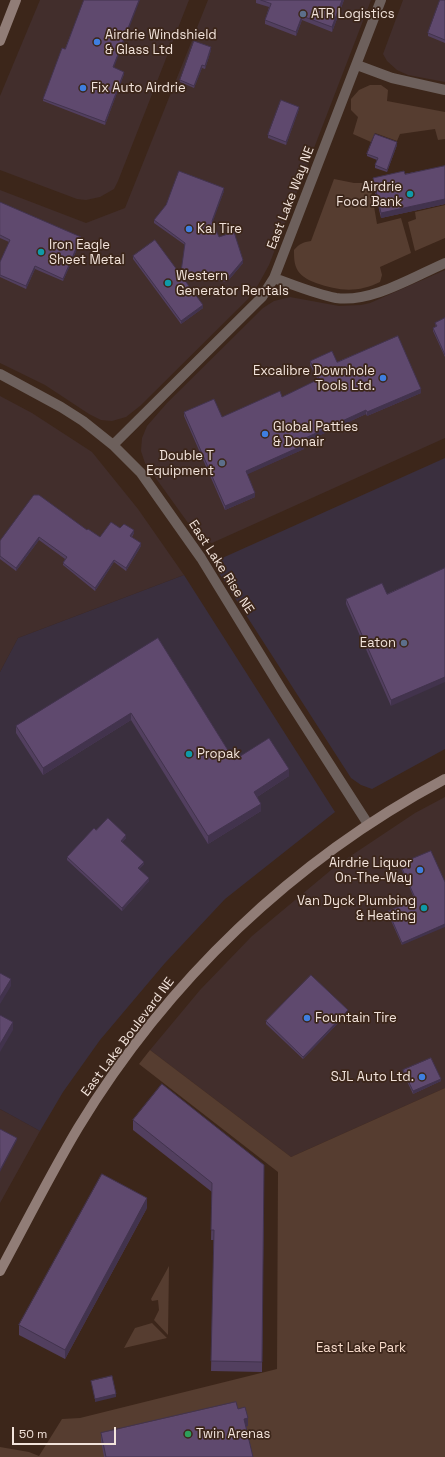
<!DOCTYPE html>
<style>
body{margin:0}
#map{position:relative;width:445px;height:1457px;overflow:hidden;background:#3c261a;font-family:"Space Grotesk",sans-serif}
canvas{display:block}
.scale{position:absolute;left:12px;top:1427px;width:104px;height:18px;box-sizing:border-box;border:2px solid #f2e3db;border-top:0;padding-left:5px;font-size:12px;line-height:14px;white-space:nowrap;color:#f2e3db;-webkit-text-stroke:3px #3c261a;paint-order:stroke}
</style>
<div id="map">
<canvas width="445" height="1457"></canvas>
<div class="scale">50 m</div>
</div>
<script>
const ctx = document.querySelector('canvas').getContext('2d');
ctx.lineJoin = 'round';
function fillPath(path, color) {
  ctx.fillStyle = color;
  ctx.fill(path, 'evenodd');
}
function trace(path, color, width, dash) {
  ctx.strokeStyle = color;
  ctx.lineWidth = width;
  ctx.lineCap = dash ? 'butt' : 'round';
  ctx.setLineDash(dash || []);
  ctx.stroke(path);
}
function drawText(font, color, halo, rows, align = 'center') {
  ctx.font = font + ' "Space Grotesk",sans-serif';
  ctx.lineWidth = 3.5;
  ctx.setLineDash([]);
  ctx.textBaseline = 'middle';
  ctx.strokeStyle = halo;
  ctx.fillStyle = color;
  for (const [text, x, y, turn = 0] of rows) {
    ctx.save();
    ctx.translate(x, y);
    ctx.rotate((+turn || 0) * Math.PI / 180);
    ctx.textAlign = isNaN(turn) ? turn : align;
    if (halo) ctx.strokeText(text, 0, 0);
    ctx.fillText(text, 0, 0);
    ctx.restore();
  }
}
fillPath(new Path2D(`
 M40,0H189L118,181L114,189L100,197L86,200L77,199L0,170V96Z
 M208,0H371L269,265L258,285L248,299L140,406L126,417L112,421L101,420L89,414L45,385L0,363V190L86,223L125,208Z
 M403,0H445V82L408,75L397,70L387,61L383,54Z
 M445,270V438L212,543L201,541L145,463L141,451L142,438L147,426L167,403L263,308L274,301L290,297L339,306L361,305L370,303Z
 M0,396L32,413L92,452L138,509L184,575L18,638L0,672Z
 M445,797V1088L291,1157L150,1050L200,990L252,936L337,865L415,813Z
 M0,1109L40,1131L0,1203Z`), '#422e2c');
fillPath(new Path2D(`
 M445,458V749L372,789L361,785L351,778L217,570L220,559Z
 M184,575L335,812L225,899L165,963L100,1040L63,1092L40,1131L0,1109V672L18,638Z`), '#3a2f3e');
fillPath(new Path2D(`
 M370,85H381L388,90L387,101L445,112V139L438,140L435,129L400,134L397,141L375,133L371,142L353,134L358,117L351,110V99L359,90Z
 M334,179L354,183H370L377,224L401,218L411,253L380,267L382,275L380,282C358,293 338,291 316,283C310,281 301,276 298,271C294,264 294,258 294,250C299,244 303,242 311,241Z
 M445,205V238L415,251L408,222L416,219L415,212Z
 M150,1050L291,1157L445,1088V1457H0V1447L29,1452L39,1456L62,1419L80,1418L277,1369L278,1172L139,1064Z
 M169,1266L168,1335L154,1320L159,1310L158,1300L152,1301L151,1299Z
 M152,1323L167,1338L124,1348L135,1328Z`), '#563d30');
trace(new Path2D(`
 M357,65L392,78L445,90
 M274,278C294,285 315,294 336,298C371,303 413,277 445,263
 M0,374L61,407L83,421L113,445L141,473L201,558L282,690L368,824
 M113,445L262,297L274,278L381,0`), '#6d605c', 10);
trace(new Path2D(`
 M0,41L16,0
 M0,1271C26,1223 50,1175 78,1128C167,981 293,860 445,779`), '#917d77', 10);
fillPath(new Path2D(`
 M256,0H344L332,32L302,20L296,36L265,24V20L269,7L256,3Z
 M445,0V43L428,36V33Z
 M211,50L205,69L202,68L194,88L180,82V80Z
 M114,68L124,74L105,125L43,101V99Z
 M299,109L286,145L268,138V135Z
 M397,145L387,172L375,168V165L377,160L367,156V154Z
 M445,166V204L381,218L373,184V178L405,174Z
 M224,191L212,222L219,237L243,263L227,282L181,275L185,245L154,223V220Z
 M0,202L81,240L63,281L35,269L26,289L0,277V262L9,242L0,238Z
 M133,256L203,308L181,324L133,259Z
 M445,318V357L433,331V328L436,327L435,323Z
 M310,361L337,362L421,393L367,416L366,414L303,443L304,449L247,474L255,497L225,510L184,416V412L222,417L282,397L318,380L310,365Z
 M120,528L134,533L132,537L141,546L126,571L114,562L95,591L63,565V563L65,559L39,540L16,571L0,559V541L87,530L100,537Z
 M445,568L391,706L346,604V599L387,594Z
 M158,638L234,760L289,776L257,797L261,811L208,844L131,720L43,775L16,733V726Z
 M96,830L126,838L122,842L144,864L139,869L149,881L122,911L67,860V857Z
 M431,851L402,945L388,914V911L415,900L400,866V864Z
 M348,1013L303,1059L266,1024V1021Z
 M403,1070L441,1081L413,1094L403,1073Z
 M133,1120L264,1165L262,1372L211,1371L214,1240H211L212,1192L133,1130Z
 M147,1208L65,1359L19,1335V1325Z
 M238,1409L248,1426H246L253,1457H104L101,1441V1433Z`), '#523f5f');
fillPath(new Path2D(`
 M139,0H140L113,70V67Z
 M342,0H344L332,32V27Z
 M302,16V20L296,36V32Z
 M211,47V50L205,69V66Z
 M202,65V68L194,88V86Z
 M124,72V74L105,125V122Z
 M299,107V109L286,145V142Z
 M397,142V145L387,172V170Z
 M224,188V191L212,224V221Z
 M445,199V204L381,218V213Z
 M81,237V240L63,281V279Z
 M243,260V263L227,282V279Z
 M35,266V269L26,289V286Z
 M203,305V308L181,324V321Z
 M421,389V393L367,416V412Z
 M366,410V414L301,444V440Z
 M304,445V449L246,475V471Z
 M255,493V497L225,510V506Z
 M134,530V533L130,538V536Z
 M39,537V540L16,571V568Z
 M141,543V546L126,571V568Z
 M114,560V562L95,591V588Z
 M445,677V682L391,706V700Z
 M131,713V720L43,775V768Z
 M289,769V776L254,799V792Z
 M261,804V811L208,844V836Z
 M126,835V838L121,843V841Z
 M144,862V864L138,871V868Z
 M149,878V881L122,911V908Z
 M445,924V927L402,945V943Z
 M11,979V986L0,1004V997Z
 M348,1010V1013L303,1059V1057Z
 M13,1022V1030L0,1052V1044Z
 M441,1079V1081L413,1094V1091Z
 M17,1138V1140L0,1172V1170Z
 M147,1198V1208L65,1359V1350Z
 M116,1394V1397L95,1402V1399Z
 M248,1418V1426L244,1427V1419Z`), '#42334d');
const building = new Path2D(`
 M84,0H139L113,67L124,72L105,122L43,99L62,48L65,49Z
 M261,0H342L332,27L302,16L296,32L265,20L271,4Z
 M440,0H445V40L428,33Z
 M194,41L211,47L205,66L202,65L194,86L180,80Z
 M281,100L299,107L286,142L268,135Z
 M375,134L397,142L387,170L375,165L378,158L367,154Z
 M445,166V199L381,213L373,178L404,171L405,174Z
 M179,171L224,188L212,221L219,237L234,232L243,260L227,279L181,272L185,243L154,220L166,205Z
 M0,202L81,237L63,279L35,266L26,286L0,275V262L10,240L0,235Z
 M155,240L203,305L181,321L133,256Z
 M445,318V355L433,328L437,326L435,323Z
 M398,336L421,389L367,412L366,410L301,440L304,445L246,471L255,493L225,506L184,412L214,399L222,417L280,391L282,397L319,379L310,361L332,351L337,362Z
 M34,495H39L87,530L88,529L100,537L111,522L120,528L124,524L134,530L130,536L141,543L126,568L114,560L95,588L63,563L67,557L39,537L16,568L0,556V541Z
 M445,568V677L391,700L346,599L382,583L387,594Z
 M158,638L234,760L269,738L289,769L254,792L261,804L208,836L131,713L43,768L16,726Z
 M108,818L126,835L121,841L144,862L138,868L149,878L122,908L67,857L94,828L96,830Z
 M431,851L445,882V924L402,943L388,911L416,900L400,864Z
 M0,973L11,979L0,997Z
 M311,975L348,1010L303,1057L266,1021Z
 M0,1015L13,1022L0,1044Z
 M431,1058L441,1079L413,1091L403,1070Z
 M162,1084L264,1165L262,1362L211,1361L214,1230H211L212,1183L133,1120Z
 M0,1129L17,1138L0,1170Z
 M102,1174L147,1198L65,1350L19,1325Z
 M112,1376L116,1394L95,1399L91,1381Z
 M236,1402L238,1409L245,1407L248,1418L244,1419L253,1457H106L101,1433Z`);
fillPath(building, '#5f496e');
trace(building, '#42334d', 1);
for (const [x, y, r, color] of [
 [303,14,4,"#5c6f8a"],
 [97,42,4,"#3f7fe0"],
 [83,88,4,"#3f7fe0"],
 [410,194,4,"#0f9aa8"],
 [189,229,4,"#3f7fe0"],
 [41,252,4,"#0f9aa8"],
 [168,283,4,"#0f9aa8"],
 [383,378,4,"#3f7fe0"],
 [265,434,4,"#3f7fe0"],
 [222,463,4,"#5c6f8a"],
 [404,643,4,"#5c6f8a"],
 [189,754,4,"#0f9aa8"],
 [420,870,4,"#3f7fe0"],
 [424,908,4,"#0f9aa8"],
 [307,1018,4,"#3f7fe0"],
 [422,1077,4,"#3f7fe0"],
 [188,1434,4,"#2e9e5b"]
]) {
  const dot = new Path2D();
  dot.arc(x, y, r, 0, 2 * Math.PI);
  ctx.fillStyle = color;
  ctx.fill(dot);
  trace(dot, '#3c261a', 1.5);
}
drawText('13px', '#f2e3db', '#3c261a', [
 ["ATR Logistics",311,14],
 ["Airdrie Windshield",105,35],
 ["& Glass Ltd",105,50],
 ["Fix Auto Airdrie",91,88],
 ["Airdrie",402,187,"right"],
 ["Food Bank",402,202,"right"],
 ["Kal Tire",197,229],
 ["Iron Eagle",49,245],
 ["Sheet Metal",49,260],
 ["Western",176,276],
 ["Generator Rentals",176,291],
 ["Excalibre Downhole",375,371,"right"],
 ["Tools Ltd.",375,386,"right"],
 ["Global Patties",273,427],
 ["& Donair",273,442],
 ["Double T",214,456,"right"],
 ["Equipment",214,471,"right"],
 ["Eaton",396,643,"right"],
 ["Propak",197,754],
 ["Airdrie Liquor",412,863,"right"],
 ["On-The-Way",412,878,"right"],
 ["Van Dyck Plumbing",416,901,"right"],
 ["& Heating",416,916,"right"],
 ["Fountain Tire",315,1018],
 ["SJL Auto Ltd.",414,1077,"right"],
 ["Twin Arenas",196,1434]
], 'left');
drawText('13px', '#f2e3db', '#3c261a', [
 ["East Lake Way NE",291,198,-69],
 ["East Lake Rise NE",221,567,57],
 ["East Lake Boulevard NE",128,1037,-53]
]);
drawText('13px', '#f8dccc', '#3c261a', [
 ["East Lake Park",361,1348]
]);
</script>
